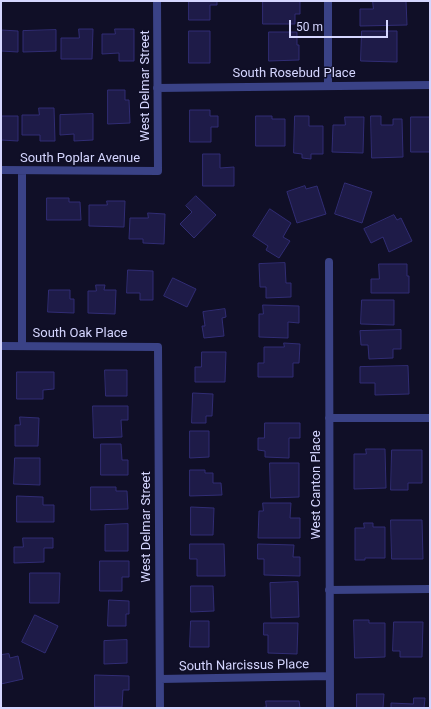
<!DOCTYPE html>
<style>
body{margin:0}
#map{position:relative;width:431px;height:709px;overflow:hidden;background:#100f27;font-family:Roboto,sans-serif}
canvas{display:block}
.frame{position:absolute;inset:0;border:2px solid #d5d6ff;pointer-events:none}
.scale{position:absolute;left:289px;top:20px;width:99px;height:18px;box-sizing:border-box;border:2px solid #d5d6ff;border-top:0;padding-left:5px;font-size:12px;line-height:14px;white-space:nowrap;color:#d5d6ff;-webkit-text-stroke:3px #100f27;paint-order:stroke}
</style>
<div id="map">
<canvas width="431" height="709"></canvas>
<div class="frame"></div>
<div class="scale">50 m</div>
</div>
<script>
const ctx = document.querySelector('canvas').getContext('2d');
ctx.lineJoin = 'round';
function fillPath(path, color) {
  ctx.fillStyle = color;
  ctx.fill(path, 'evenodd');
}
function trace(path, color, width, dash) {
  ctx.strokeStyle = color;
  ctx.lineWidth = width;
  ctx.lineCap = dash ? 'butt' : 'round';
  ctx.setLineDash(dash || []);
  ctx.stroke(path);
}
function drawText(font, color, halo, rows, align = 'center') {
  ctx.font = font + ' Roboto,sans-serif';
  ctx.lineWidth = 3;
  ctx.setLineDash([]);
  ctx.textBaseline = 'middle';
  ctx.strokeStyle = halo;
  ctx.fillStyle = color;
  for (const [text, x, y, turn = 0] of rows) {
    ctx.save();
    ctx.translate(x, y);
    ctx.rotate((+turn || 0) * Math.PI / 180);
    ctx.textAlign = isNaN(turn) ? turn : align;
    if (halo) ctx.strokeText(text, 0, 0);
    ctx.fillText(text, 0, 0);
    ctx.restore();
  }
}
const building = new Path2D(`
 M189,1H217V5H210V20H189Z
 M263,1H300V14H295V24H263Z
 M373,1H406L407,25L360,26V9H373Z
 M79,29H93L92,59H61V38H79Z
 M115,29H134V61H119V53L102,54V34H115Z
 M1,30L18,31V52L1,51Z
 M56,30V51L23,52V31Z
 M189,31H210V63H189Z
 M362,31H397V62L361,61Z
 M269,32H297V45H299V60L269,61Z
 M108,90H125V100H129L130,123L108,124Z
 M39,108H54L55,141H40V135H22V115H39Z
 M190,110H210V116H218V127H211V142H190Z
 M93,114V140L74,141V134L60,135V115Z
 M1,116H18V141L1,140Z
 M256,116H272V119H285V146H256Z
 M295,116H309V126H323V154H311V159L302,158V154L294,153Z
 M371,116H381V125H393V119H402L403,157L372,158Z
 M345,117H364L363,153L332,152L333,125H345Z
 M411,117H430V152H411Z
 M203,154H220V168L234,167V186H203Z
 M345,183L372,192L362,223L335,214Z
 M305,186L306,189L317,186L326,214L297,223L287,192Z
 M196,196L216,215L194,238L180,224L192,212L186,206Z
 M47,198H69V202H80L81,220H47Z
 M107,201H125L124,227L89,226V205H107Z
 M270,209L291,223L283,237L290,241L279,258L266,250L268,246L253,236Z
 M148,213L165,214L164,244L143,243V239H129L130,218H148Z
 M394,215L397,220L401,218L412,241L389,252L383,237L371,243L364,229Z
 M285,263L286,283H291V297L266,298V287H260L259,264Z
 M379,264H407V276H409V293H371V279H379Z
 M128,270L153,271V300H140V293H127Z
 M173,278L196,289L187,307L164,296Z
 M96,285H105L104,290H116L115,314L88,313V291H96Z
 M49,290H70V299H74V313L48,312Z
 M362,300H394V325L361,324Z
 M263,305L299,306V323L288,322V338L259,337V314H263Z
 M225,309L226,317L222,318L224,336L204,338L202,326H205L203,312Z
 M401,330V349H393V358L369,359L368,345H361L360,331Z
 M284,343L300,344L299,363H293V377H258V363H264V347H284Z
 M202,352H226L225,382H195V367H201Z
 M408,366L409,394L375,395V383H360V367Z
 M105,370H127V396H106Z
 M17,372H54V389L43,390V399H17Z
 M193,393L213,394L212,416H206V423H192Z
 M93,406H128V420H121L122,437L94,438Z
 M20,417L39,418L38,446H15V425H20Z
 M265,423H300V438H289V458L265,457V451L258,450V438H264Z
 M190,431H209V457L190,458Z
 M101,444H121L122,460H128V475H101Z
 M366,449H385L386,488L354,489V454H366Z
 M392,450H422V483H408V490H391Z
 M15,458H40V485L14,484Z
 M270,463H299V497L271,498Z
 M190,470H205V473H213V483H221L222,495L190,496Z
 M91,487H116V491H127L128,509L91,510Z
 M17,496L43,497V505H54V522H17Z
 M263,503H291L290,518H300V538H258L259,511H263Z
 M191,507L214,508L213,535H191Z
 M391,520H422L423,559H392Z
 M364,523H373V527H385V558H365V560H355V528H364Z
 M128,524V551H105V525Z
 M23,538H53V548H44V562L14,563V547H23Z
 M190,544H224L225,576H197V559H190Z
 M258,544L294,545L293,557H300V576L264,575V559H258Z
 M100,561H129V577H122V591H100Z
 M30,573H60L59,603H30Z
 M298,582L299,617L271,618L270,583Z
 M191,586H213L214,611L191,612Z
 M109,600L129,601V614H126V626H108Z
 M35,615L58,626L45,653L22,642Z
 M354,620H369V623H385V657L355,658Z
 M191,621H209V647H190Z
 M394,622H423L422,657H400V651H393Z
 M264,623H298L297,654L268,653V635H264Z
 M127,640V663L104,664V641Z
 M9,654L10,658L18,656L23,679L1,684V655Z
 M95,675L129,676V690H123L122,707H95Z
 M357,694H384L383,708H357Z
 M414,698H425L424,708H391V703L413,704Z
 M266,701H299L300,708H260L266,707Z`);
fillPath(building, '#1e1b48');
trace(building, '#312d74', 1);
trace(new Path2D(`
 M328,86V1
 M157,88L430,85
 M1,170L158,171L157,1
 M22,171V346
 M329,262L330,708
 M1,346L158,347L160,708
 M329,418H430
 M329,590L430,589
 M160,679L330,676`), '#3a4286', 8);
drawText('13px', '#d5d6ff', '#100f27', [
 ["South Rosebud Place",294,74],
 ["West Delmar Street",146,86,-90],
 ["South Poplar Avenue",80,159],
 ["South Oak Place",80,334],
 ["West Canton Place",317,485,-90],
 ["West Delmar Street",147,527,-90],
 ["South Narcissus Place",244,666,-1]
]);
</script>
